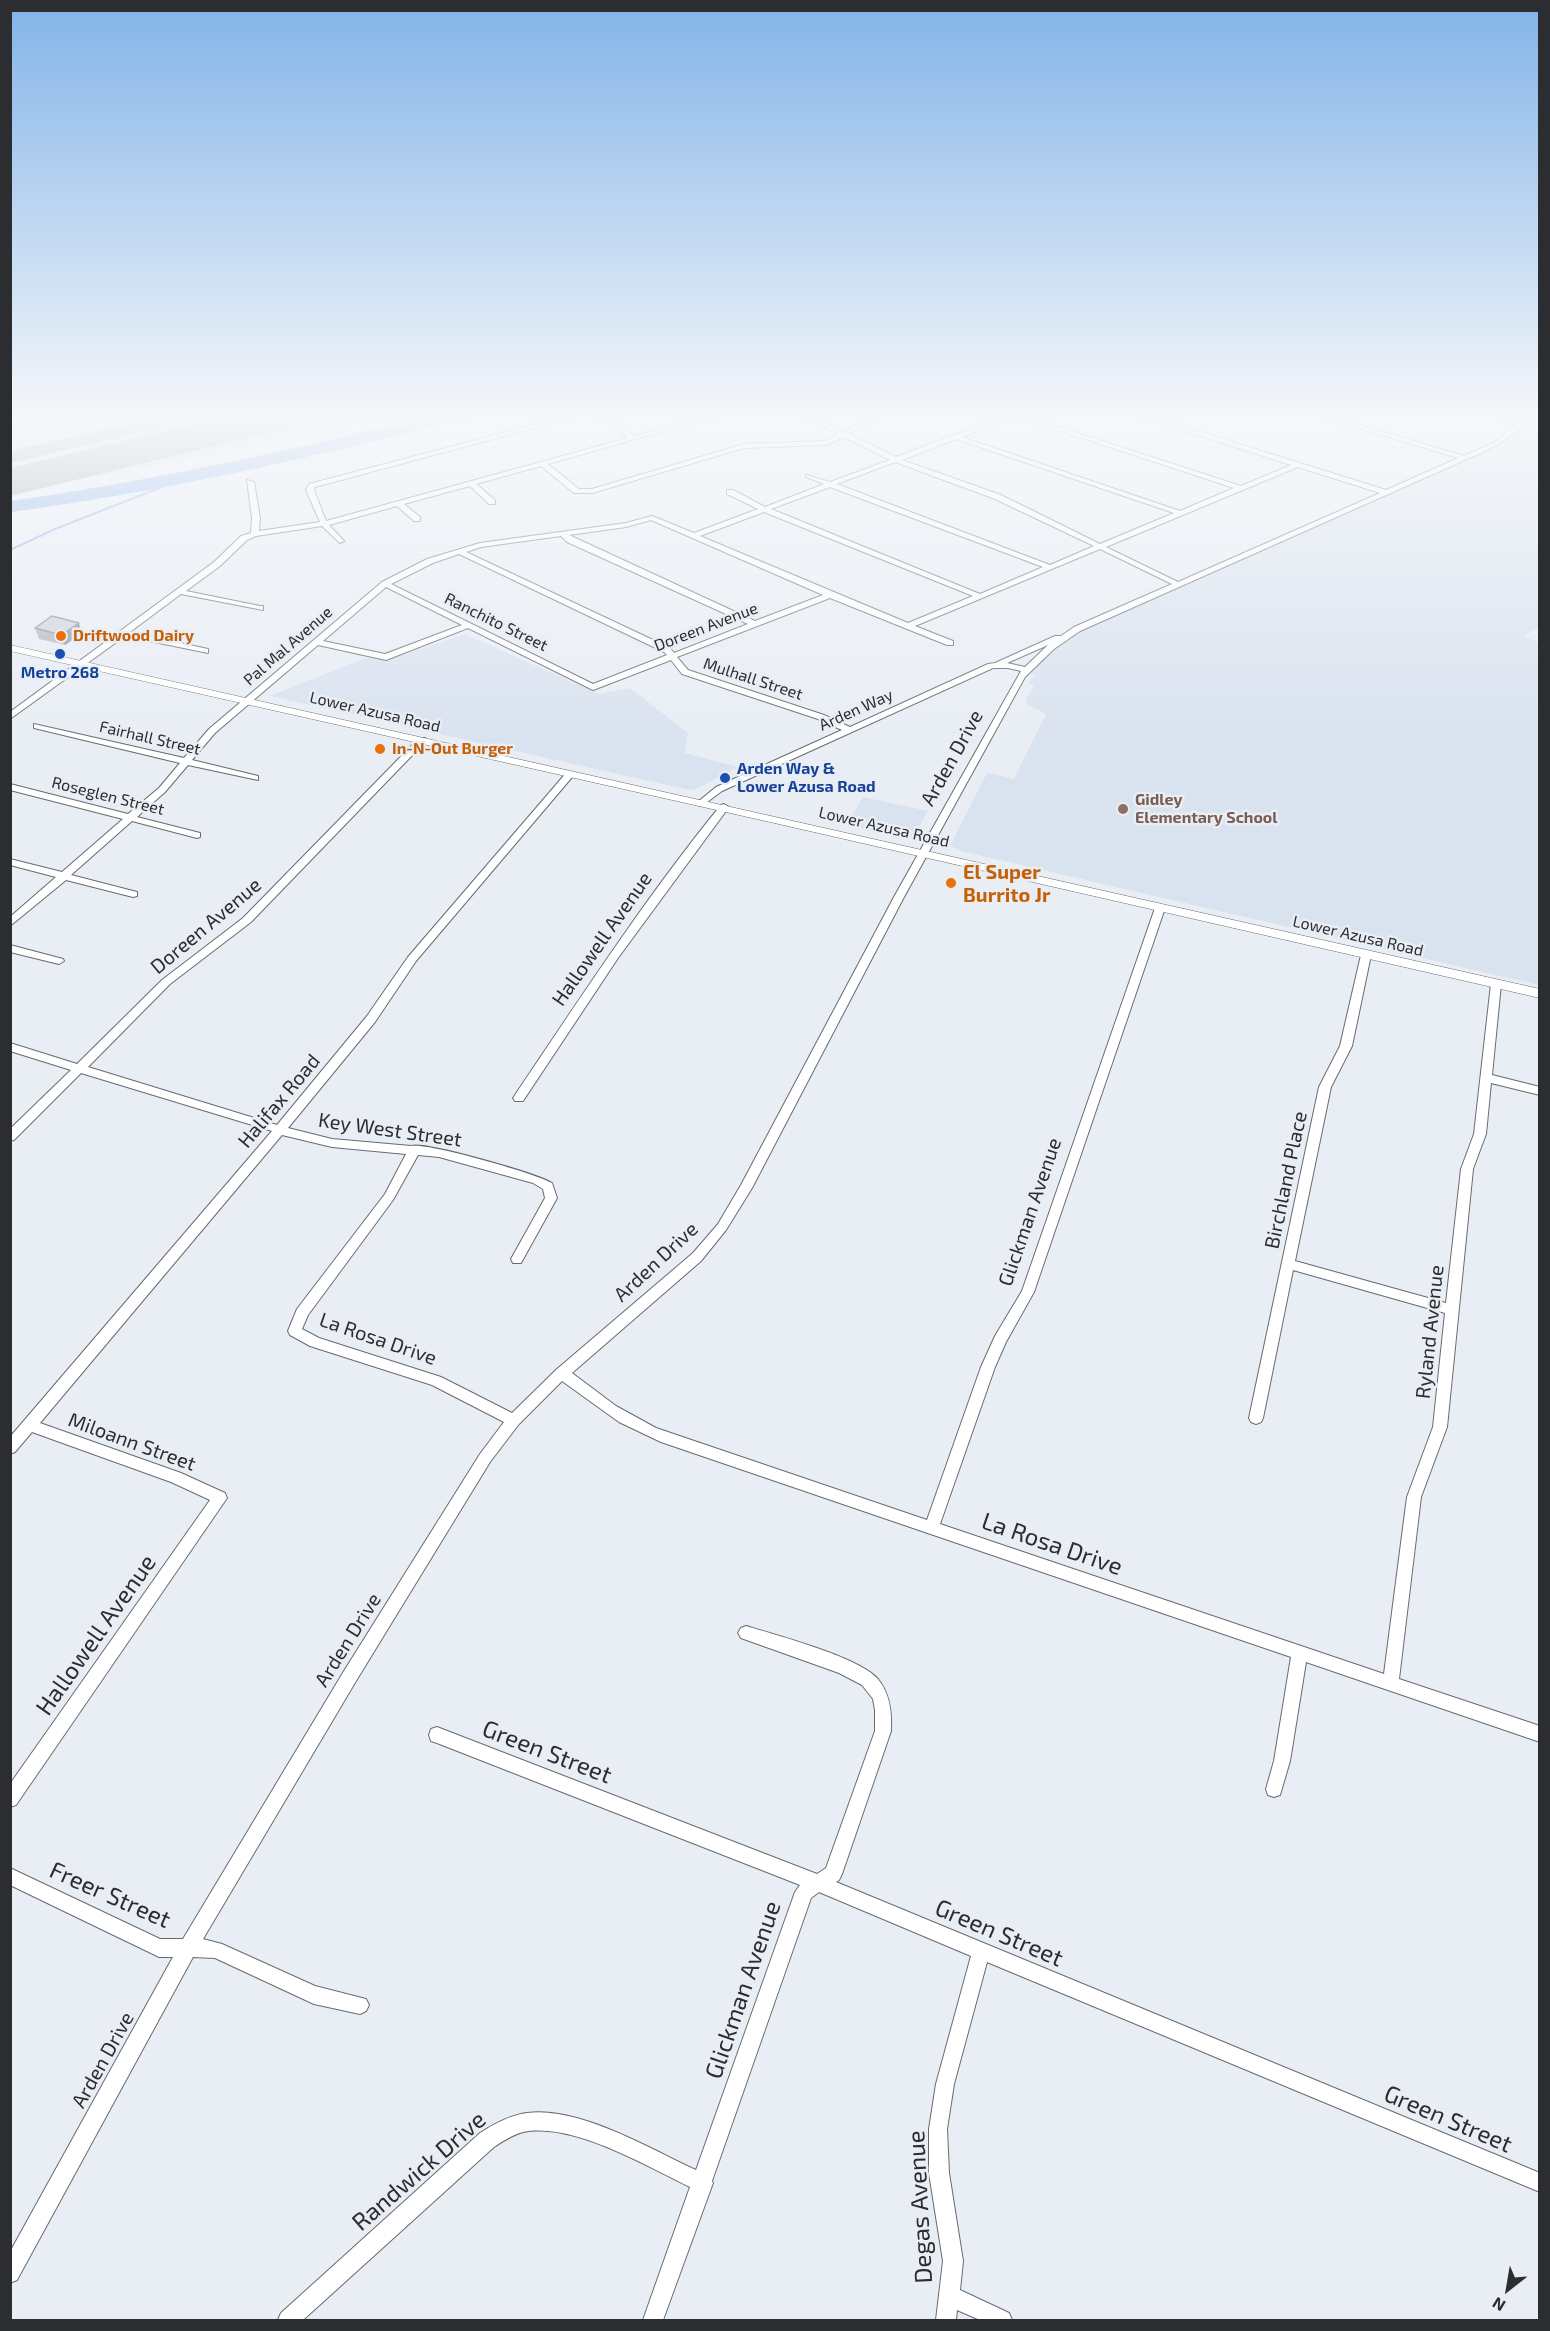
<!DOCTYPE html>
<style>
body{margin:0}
#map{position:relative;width:1550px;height:2331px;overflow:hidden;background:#e9eef5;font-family:"Exo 2",sans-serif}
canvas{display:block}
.frame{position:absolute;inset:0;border:12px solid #2c2d30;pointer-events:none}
.north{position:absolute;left:1478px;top:2259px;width:60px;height:60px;-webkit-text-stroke:4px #e9eef5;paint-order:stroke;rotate:211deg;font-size:16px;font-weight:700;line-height:24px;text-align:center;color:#2c2d30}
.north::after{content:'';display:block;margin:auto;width:21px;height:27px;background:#2c2d30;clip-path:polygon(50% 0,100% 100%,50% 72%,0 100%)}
</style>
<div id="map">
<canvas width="1550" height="2331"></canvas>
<div class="frame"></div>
<div class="north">N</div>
</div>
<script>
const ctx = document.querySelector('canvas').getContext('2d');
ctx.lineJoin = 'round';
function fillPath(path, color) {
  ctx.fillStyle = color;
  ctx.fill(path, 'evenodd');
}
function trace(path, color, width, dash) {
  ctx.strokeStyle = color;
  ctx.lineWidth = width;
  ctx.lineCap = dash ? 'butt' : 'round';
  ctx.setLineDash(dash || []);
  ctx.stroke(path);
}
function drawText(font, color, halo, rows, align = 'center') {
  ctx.font = font + ' "Exo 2",sans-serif';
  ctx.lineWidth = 5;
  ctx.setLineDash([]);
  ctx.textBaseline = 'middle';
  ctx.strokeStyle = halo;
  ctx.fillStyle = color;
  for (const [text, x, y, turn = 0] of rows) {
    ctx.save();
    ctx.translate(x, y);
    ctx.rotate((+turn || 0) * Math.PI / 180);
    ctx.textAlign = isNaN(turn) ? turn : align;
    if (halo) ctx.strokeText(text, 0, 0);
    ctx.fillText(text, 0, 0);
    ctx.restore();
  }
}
fillPath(new Path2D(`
 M11,417H392L138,470L11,490Z
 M1531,417H1539V627L1524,636L1540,643L1539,985L965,852L950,846L987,773L1014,779L1046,714L1027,704L1026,700L1034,685L1028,683L1035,675L1028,671L1077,629L1497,443Z
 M465,634L599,694L630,688L688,733L685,753L738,767L696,789L690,790L270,696L365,658H393Z
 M863,797L928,811L914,836L905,839L847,825Z`), '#d9e2ef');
fillPath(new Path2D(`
 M425,417H468C317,457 166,491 11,512V501C151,481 288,451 425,417Z`), '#8ab2e8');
trace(new Path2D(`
 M10,550L55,529L162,487`), '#8ab2e8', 2);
fillPath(new Path2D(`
 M159,417H193L190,421L184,422L10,463V451Z`), '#a4a7ac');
fillPath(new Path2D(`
 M224,417H303L297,426L10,496V468Z`), '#a4a7ac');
const minor = new Path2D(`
 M563,417H575L315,487L314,490L326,521L628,438L599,417H607L634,436L702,417H713L548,464L579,489H592L744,444L825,441L838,434L806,417H815L844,432L872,417H881L849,434L896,457L1002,417H1012L962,437L1180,511L1234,488L1018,417H1028L1241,486L1291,465L1142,417H1153L1386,490L1458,458L1322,417H1333L1464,456L1495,442L1518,423L1500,417H1511L1522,420L1526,417H1534L1499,444L1483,452L1080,631L1054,649L1025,677L904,897L752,1188L726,1230L701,1261L572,1373L616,1406L656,1428L927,1520L981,1367L995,1336L1022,1291L1155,908L1160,905L1164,906L1165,908L1034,1292L1006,1342L995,1367L940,1524L1384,1674L1407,1497L1433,1427L1445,1313L1293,1270L1263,1418L1261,1422L1256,1424L1251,1422L1249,1418L1319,1087L1340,1046L1361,955L1366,952L1371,955L1352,1046L1331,1087L1295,1261L1446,1303L1461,1169L1474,1134L1491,984L1492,981H1500L1501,984L1492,1075L1540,1087V1095L1491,1083L1486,1134L1473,1169L1447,1427L1421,1497L1399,1679L1540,1726V1742L1306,1662L1290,1761L1280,1795L1274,1797L1268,1795L1266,1789L1274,1761L1291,1657L661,1442L619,1422L562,1381L519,1424L490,1462L356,1681L203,1939L222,1944L315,1986L366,1999L369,2005L366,2011L360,2014L314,2004L215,1958L193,1957L17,2280L10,2283V2252L173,1957H159L153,1954L10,1885V1868L160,1939H183L344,1671L480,1454L504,1422L432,1385L310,1346L290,1335L288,1331L297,1309L385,1194L406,1154L332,1147L282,1135L40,1423L181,1473L225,1493L227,1498L16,1805L10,1807V1784L210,1500L171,1482L32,1432L15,1452L10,1454V1437L272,1131L81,1073L14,1140L10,1141V1129L71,1070L10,1051V1043L77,1064L162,980L243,918L419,738H425V742L251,922L170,984L88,1067L277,1125L367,1016L408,957L567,772H573V776L416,961L375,1022L288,1128L332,1139L411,1146C426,1142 535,1173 552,1183L557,1198L521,1263H513L511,1259L545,1198L543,1189L533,1183L439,1157L418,1155L393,1200L308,1315L302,1329L319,1338L441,1377L512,1413L557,1369L693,1253L718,1224L741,1185L894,897L1021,671L1008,668H993L722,791L702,806L699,805V801L716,787L842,730L818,719L682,674L671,660L593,690L468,628L386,660L318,645L215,733L192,760L258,776V780L188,765L165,792L137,817L200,833V837L197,838L132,821L71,875L137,892V896L133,897L66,880L10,926V917L56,877L10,865V859L62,872L123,819L10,790V784L128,814L159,788L180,763L34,728V724L184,758L209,729L382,582L427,559L480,543L626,523L652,516L694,533L758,509L727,494V490H733L765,507L824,484L806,477V475L830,482L890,460L844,437L826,445L744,448L592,493H574L541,466L476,484L495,500V504H489L470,486L404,504L420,517V521H414L397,506L329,525L344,541L340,543L322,526L256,536L247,540L220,566L186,591L260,606H263V610L181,594L130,632L208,649V653L125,636L10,719V712L214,562L241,536L251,533L252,518L247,480L254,482L260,518L259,531L320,522L306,490L309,484ZM956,439L1174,513L1100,544L1001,495L902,460ZM895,462L995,499L1094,546L1050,565L837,484ZM1298,467L1380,493L1178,582L1106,547ZM830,487L1043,567L980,594L771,509ZM764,512L973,596L908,623L700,536ZM651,520L823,595L755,621L569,535L626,527ZM561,536L567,542L748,624L674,653L670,648L466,552L481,547ZM1100,549L1172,584L1074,627L1061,636H1055L995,663L988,664L850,727L824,715L688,670L677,657L830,598L947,645H953V641L915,626ZM459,554L664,652L667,655L593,684L391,584L433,563ZM386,587L462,625L385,654L323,641ZM1048,645L1025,667L1007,663Z
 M724,804L729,807L618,958L523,1101H515L513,1098L515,1095C581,997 646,897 721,805Z
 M10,945L63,959L64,961L59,964L10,952Z
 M746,1626C776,1635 859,1657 878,1679C890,1694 892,1712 891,1731L842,1874L839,1880L836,1882L1540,2173V2192L987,1962L954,2084L947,2129L949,2173L963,2261L960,2290L1009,2313L1012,2320H980L957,2310L956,2320H936L943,2261L929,2173V2129L936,2084L971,1956L819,1892L811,1898L712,2181L713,2183L663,2320H643L690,2187C646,2166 573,2122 523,2132C512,2135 503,2141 494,2147L303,2320H278L281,2313L480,2133C494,2124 510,2115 527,2113C579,2106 650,2149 696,2170L795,1892L800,1885L437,1743L431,1741L429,1735L431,1729L437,1727L817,1874L826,1868L875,1731V1710L873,1699L862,1685L839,1673L741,1638L738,1633L741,1628Z`);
const major = new Path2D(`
 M10,645L1540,989V998L770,822L10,651Z`);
trace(minor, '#676b71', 2);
trace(major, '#676b71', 1);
fillPath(minor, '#fff');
fillPath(major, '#fff');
fillPath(new Path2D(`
 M35,628L82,633L65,645L39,639Z`), '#b3b6bc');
fillPath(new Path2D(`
 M79,623L82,633L65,645L61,635Z`), '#929499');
const building = new Path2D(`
 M52,616L79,623L61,635L35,628Z`);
fillPath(building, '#d0d4db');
trace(building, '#929499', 1.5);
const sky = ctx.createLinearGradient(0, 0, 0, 744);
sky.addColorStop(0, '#82b3e8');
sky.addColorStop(0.56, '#f5f7fa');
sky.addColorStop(1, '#f5f7fa00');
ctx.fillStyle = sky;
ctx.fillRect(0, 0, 1550, 744);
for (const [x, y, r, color] of [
 [61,636,6,"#e8710a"],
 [60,654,6,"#1a4fb4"],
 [380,749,6,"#e8710a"],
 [725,778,6,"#1a4fb4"],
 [1123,809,6,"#8d6e63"],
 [951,883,6,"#e8710a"]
]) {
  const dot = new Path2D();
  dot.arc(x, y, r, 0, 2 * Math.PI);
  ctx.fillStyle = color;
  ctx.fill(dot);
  trace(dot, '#e9eef5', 2);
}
drawText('16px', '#2c2d30', '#e9eef5', [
 ["Ranchito Street",496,622,26],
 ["Doreen Avenue",706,627,-21],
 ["Pal Mal Avenue",288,646,-41],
 ["Mulhall Street",753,679,18],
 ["Arden Way",856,710,-24],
 ["Lower Azusa Road",375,712,13],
 ["Fairhall Street",150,738,13],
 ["Roseglen Street",108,796,14],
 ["Lower Azusa Road",884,827,13],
 ["Lower Azusa Road",1358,936,13]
]);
drawText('bold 16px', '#c56008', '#e9eef5', [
 ["Driftwood Dairy",73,636],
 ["In-N-Out Burger",392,749]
], 'left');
drawText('bold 16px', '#164399', '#e9eef5', [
 ["Metro 268",60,673],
 ["Arden Way &",737,769,"left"],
 ["Lower Azusa Road",737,787,"left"]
]);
drawText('bold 16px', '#785e54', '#e9eef5', [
 ["Gidley",1135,800],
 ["Elementary School",1135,818]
], 'left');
drawText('20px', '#2c2d30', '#e9eef5', [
 ["Arden Drive",952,758,-61],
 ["Doreen Avenue",206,926,-40],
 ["Hallowell Avenue",602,939,-55],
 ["Halifax Road",279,1101,-50],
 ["Key West Street",390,1130,8],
 ["Birchland Place",1286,1180,-78],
 ["Glickman Avenue",1030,1212,-71],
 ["Arden Drive",656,1262,-43],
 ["Ryland Avenue",1430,1332,-84],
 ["La Rosa Drive",378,1339,19],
 ["Miloann Street",132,1442,20],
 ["Arden Drive",348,1640,-58],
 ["Arden Drive",103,2060,-61]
]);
drawText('bold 20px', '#c56008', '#e9eef5', [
 ["El Super",963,872],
 ["Burrito Jr",963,895]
], 'left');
drawText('24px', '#2c2d30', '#e9eef5', [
 ["La Rosa Drive",1052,1544,19],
 ["Hallowell Avenue",96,1635,-55],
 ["Green Street",547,1752,21],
 ["Freer Street",110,1895,24],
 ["Green Street",999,1933,23],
 ["Glickman Avenue",743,1990,-71],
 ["Green Street",1448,2119,23],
 ["Randwick Drive",419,2171,-41],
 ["Degas Avenue",920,2207,-93]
]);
</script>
